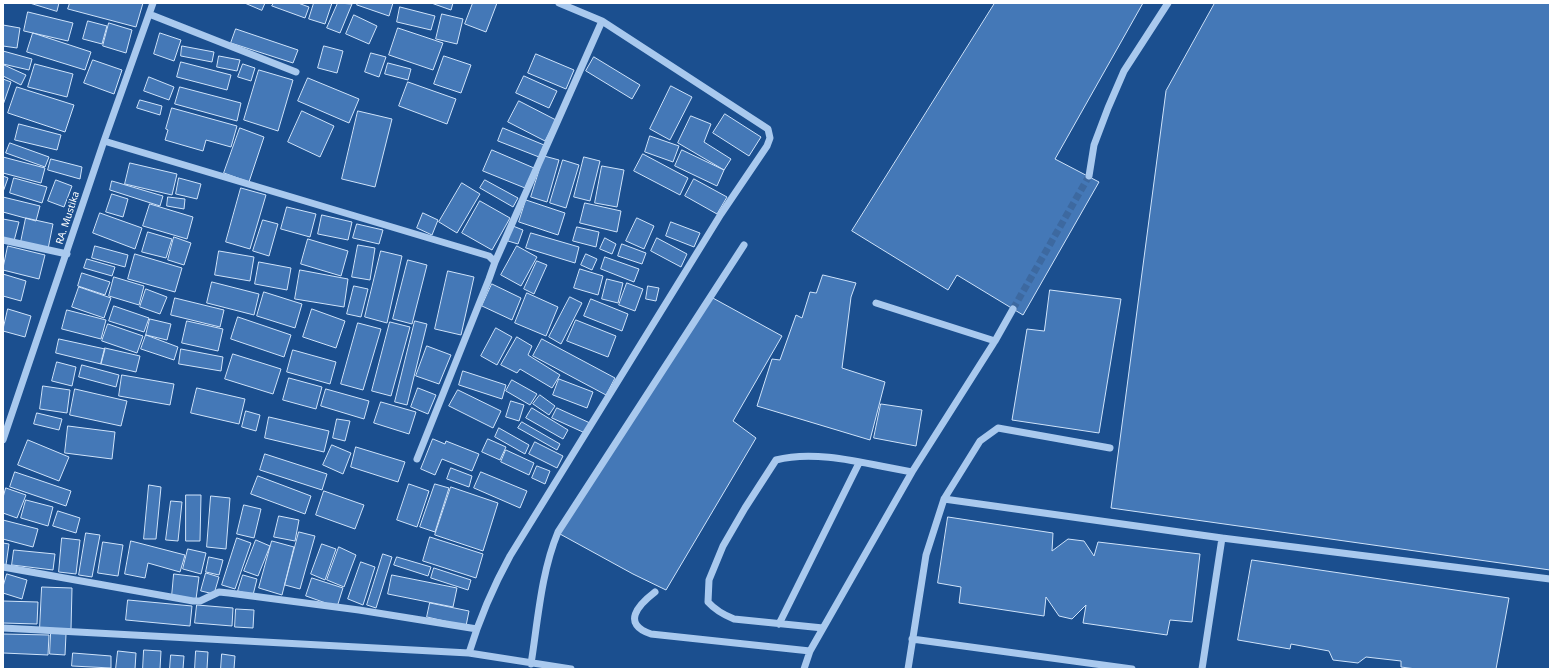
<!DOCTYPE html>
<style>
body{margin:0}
#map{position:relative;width:1553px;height:672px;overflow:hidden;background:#1b4f8f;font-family:"Noto Sans",sans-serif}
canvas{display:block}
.frame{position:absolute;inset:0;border:4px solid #fff;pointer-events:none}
</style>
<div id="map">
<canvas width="1553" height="672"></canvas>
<div class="frame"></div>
</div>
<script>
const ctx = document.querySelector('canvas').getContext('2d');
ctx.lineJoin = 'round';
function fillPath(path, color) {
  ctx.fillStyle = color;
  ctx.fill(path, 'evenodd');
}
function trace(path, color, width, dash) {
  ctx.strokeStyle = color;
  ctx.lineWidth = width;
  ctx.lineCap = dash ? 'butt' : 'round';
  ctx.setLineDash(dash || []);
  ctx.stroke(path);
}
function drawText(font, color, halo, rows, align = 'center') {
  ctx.font = font + ' "Noto Sans",sans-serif';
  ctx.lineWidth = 3.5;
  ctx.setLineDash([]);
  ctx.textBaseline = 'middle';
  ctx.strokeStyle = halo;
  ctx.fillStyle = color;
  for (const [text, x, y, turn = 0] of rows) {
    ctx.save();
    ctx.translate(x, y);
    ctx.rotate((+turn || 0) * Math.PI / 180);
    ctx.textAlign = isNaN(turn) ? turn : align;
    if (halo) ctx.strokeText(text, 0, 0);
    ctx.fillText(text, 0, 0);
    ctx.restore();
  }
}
const building = new Path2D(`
 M30,3H59L57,11Z
 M70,3H143L136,27L68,9Z
 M245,3H265L262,10Z
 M274,3H298L309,7L305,18L272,6Z
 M314,3H332L325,24L309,19Z
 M338,3L352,4L340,33L327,28Z
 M358,3H393L389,16L357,5Z
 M435,3H453L451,10L434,4Z
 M473,3H497L486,32L465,24Z
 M995,3H1143L1055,159L1099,182L1023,315L957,275L948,290L852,231Z
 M1215,3H1550V570L1111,508L1166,91Z
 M400,7L435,16L431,30L397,22Z
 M28,12L73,23L68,41L24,31Z
 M442,14L463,19L457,44L436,39Z
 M354,15L377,26L369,44L346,34Z
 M88,21L107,26L102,44L83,39Z
 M109,23L132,30L126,53L103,46Z
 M3,25L20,28L17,48L3,46Z
 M398,28L443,43L433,70L389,55Z
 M236,29L298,50L293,63L231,43Z
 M33,33L91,52L85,70L27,52Z
 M160,33L181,40L174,61L154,54Z
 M182,46L214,52L212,62L181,56Z
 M324,46L343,51L337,73L318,68Z
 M3,51L32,59L29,70L3,64Z
 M371,53L386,57L379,77L365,72Z
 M536,54L574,70L566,89L528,73Z
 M219,56L240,60L237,71L217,67Z
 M444,56L471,65L461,93L434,84Z
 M594,57L640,85L632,99L586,71Z
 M93,60L122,70L114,94L84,83Z
 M181,62L231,75L227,90L177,77Z
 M388,63L411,69L408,80L385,74Z
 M35,64L73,74L67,97L28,87Z
 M243,64L255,68L251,81L238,77Z
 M4,65L26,75L21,85L3,76Z
 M259,70L293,80L278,131L244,120Z
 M524,76L557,91L549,108L516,93Z
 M149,77L174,87L169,100L144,91Z
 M308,78L359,99L349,123L298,101Z
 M3,79L11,82L3,105Z
 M408,82L456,99L447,124L399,106Z
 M671,86L692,97L670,140L650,129Z
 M17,87L74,105L65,132L8,113Z
 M180,87L241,103L237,121L175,104Z
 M140,100L162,106L160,115L137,108Z
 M519,101L556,120L545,141L508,122Z
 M172,108L237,126L231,147L206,140L203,151L165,140L168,130L166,129Z
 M302,111L334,126L320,157L288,142Z
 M358,111L392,119L375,187L342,179Z
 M725,114L761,137L749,156L713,133Z
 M691,116L711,124L704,142L731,159L724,170L678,143Z
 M19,124L61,135L57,150L15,140Z
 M240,128L264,137L249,182L224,173Z
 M503,128L544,145L539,157L498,141Z
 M650,136L679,146L673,162L645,152Z
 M10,143L49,157L45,167L6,153Z
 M492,150L534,168L525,188L483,171Z
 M682,150L724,170L717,186L675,166Z
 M643,154L688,178L680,195L634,171Z
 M544,156L559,160L547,202L531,197Z
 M3,157L45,168L41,183L3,173Z
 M584,157L600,161L590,201L574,197Z
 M51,159L82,167L80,179L48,170Z
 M563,160L579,165L566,208L550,203Z
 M130,163L177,174L172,195L125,184Z
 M602,166L624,170L617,207L595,203Z
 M3,176L8,178L3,192Z
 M14,178L47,187L42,203L10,193Z
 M179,178L201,184L197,199L176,194Z
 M694,179L727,197L717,214L685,196Z
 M56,180L72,186L64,207L48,201Z
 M485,180L518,198L513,207L480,188Z
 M112,181L163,196L160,206L110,190Z
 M462,183L480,194L457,233L439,222Z
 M241,188L266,195L250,249L226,242Z
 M112,194L128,199L123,217L106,212Z
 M3,197L40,206L36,221L3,212Z
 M168,197L185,199L184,209L167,206Z
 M526,200L565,213L558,235L519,222Z
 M480,201L510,218L492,250L462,233Z
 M585,203L621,211L617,232L580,223Z
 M150,204L193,217L187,239L143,226Z
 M287,207L316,214L310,237L281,229Z
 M100,213L142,228L135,249L93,233Z
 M423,213L438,220L432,235L417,228Z
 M322,215L352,222L348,240L318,234Z
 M26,218L53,224L48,249L21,242Z
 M637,218L654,226L644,249L626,241Z
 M3,219L19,222L14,241L3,239Z
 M263,220L278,224L269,256L253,251Z
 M671,222L700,233L694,247L666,236Z
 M357,224L383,230L379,244L353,238Z
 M513,226L523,230L518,244L508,241Z
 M577,227L599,232L596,247L573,241Z
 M148,232L172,239L166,258L142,252Z
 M531,233L579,247L575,263L526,248Z
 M174,237L191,243L184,265L168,260Z
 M605,238L616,244L612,254L600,249Z
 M657,238L687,254L681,267L651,251Z
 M308,239L348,251L341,276L301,264Z
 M622,244L646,253L642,264L618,256Z
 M358,245L375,248L370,280L352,277Z
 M8,246L45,255L39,279L3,270Z
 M95,246L128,255L125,267L92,258Z
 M517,246L537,257L521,286L501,275Z
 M219,251L254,257L250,281L215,275Z
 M381,251L402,256L387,323L365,317Z
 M135,254L182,268L175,292L128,279Z
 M586,254L597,259L592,270L581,265Z
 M605,257L639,269L634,282L601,269Z
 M87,259L115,267L112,276L84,268Z
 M408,260L427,265L412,324L393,319Z
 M537,261L547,265L534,294L524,289Z
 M259,262L291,268L287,290L255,284Z
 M580,269L603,276L598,295L574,288Z
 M300,270L348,279L344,307L295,299Z
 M448,271L474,277L461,335L435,329Z
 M82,273L110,282L105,295L78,286Z
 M3,274L26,281L21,301L3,296Z
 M823,275L856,283L851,297L842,368L885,382L870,440L757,406L772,359L780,360L796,315L802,318L810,292L816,293Z
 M114,277L144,286L139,305L109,296Z
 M607,279L623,283L618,303L602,299Z
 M212,282L259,294L254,315L207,303Z
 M627,283L643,289L635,311L619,305Z
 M492,284L521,298L512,320L482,306Z
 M354,286L368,289L361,317L347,314Z
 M648,286L659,288L656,301L646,299Z
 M79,287L111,298L104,318L72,307Z
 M146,289L167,297L160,314L140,307Z
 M1050,290L1121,299L1099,433L1012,420L1027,329L1044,331Z
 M264,292L302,304L295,328L257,316Z
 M527,293L558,307L546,336L515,323Z
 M570,297L582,303L561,344L549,337Z
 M711,297L782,336L733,421L756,438L666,590L633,574L560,534Z
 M175,298L224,310L220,327L171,315Z
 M591,299L628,314L622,331L584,316Z
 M114,306L149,318L144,332L109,321Z
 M8,309L31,316L25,337L3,331Z
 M312,309L345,321L336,348L303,337Z
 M67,310L106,320L101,339L62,329Z
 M238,317L291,335L284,357L231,339Z
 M150,319L171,324L167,340L146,335Z
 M576,320L616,336L608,357L567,341Z
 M187,321L223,329L218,351L182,343Z
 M415,321L427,324L407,405L395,402Z
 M390,322L410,327L391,396L372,391Z
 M358,323L381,329L363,390L341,384Z
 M108,324L143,336L137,353L102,341Z
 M496,328L512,337L497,365L481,356Z
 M146,335L178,347L174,360L141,349Z
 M517,337L532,346L528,355L560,375L552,388L520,369L517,373L501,365Z
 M59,339L105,349L101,364L56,353Z
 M542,339L615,378L606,395L533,356Z
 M427,346L451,355L439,384L416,376Z
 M105,348L140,356L136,372L101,364Z
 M181,349L223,357L221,371L179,364Z
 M293,350L336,362L330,384L287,372Z
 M233,354L281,369L273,394L225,379Z
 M57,362L76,367L72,386L52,381Z
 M82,365L119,375L116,387L79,377Z
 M463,371L506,385L502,399L459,385Z
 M122,375L174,384L170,405L119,396Z
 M289,378L322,387L316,409L283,400Z
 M559,379L593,392L587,408L553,395Z
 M512,380L537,394L530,405L506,391Z
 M43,386L70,390L67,413L40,409Z
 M197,388L245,399L239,424L191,413Z
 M418,388L436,395L428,414L411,407Z
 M75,389L127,401L121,426L70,415Z
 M326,389L369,401L364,419L321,406Z
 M458,390L501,411L493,428L449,406Z
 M540,395L555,406L549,415L533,404Z
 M511,401L524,405L519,421L506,417Z
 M381,402L416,412L409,434L374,423Z
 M881,404L922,410L916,446L874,438Z
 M532,408L568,430L563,439L526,418Z
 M557,408L590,423L585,433L552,418Z
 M246,411L260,415L256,431L242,427Z
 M37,413L62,419L59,430L34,424Z
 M269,417L329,431L324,452L265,438Z
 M337,419L350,421L345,441L333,438Z
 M522,422L560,444L557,450L518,428Z
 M68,426L115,432L112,459L65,453Z
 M499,428L529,445L525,454L495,437Z
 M433,439L445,444L446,441L479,454L472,471L442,459L435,475L421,469Z
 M488,439L506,447L500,460L482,452Z
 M28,440L69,457L59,481L18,465Z
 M535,442L563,456L557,468L529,454Z
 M332,445L351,453L343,474L323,465Z
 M356,447L405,462L398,482L351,467Z
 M506,450L534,463L529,475L501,462Z
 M265,454L327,474L322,490L260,470Z
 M537,466L550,471L545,484L532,478Z
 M451,468L472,476L469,487L447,479Z
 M15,472L71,491L66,506L10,487Z
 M481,472L527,491L520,508L474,488Z
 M258,476L311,496L305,514L251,494Z
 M409,484L429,491L417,527L397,520Z
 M435,484L449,488L435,532L420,527Z
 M149,485L161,487L156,539H144Z
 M451,487L498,503L483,551L435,535Z
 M6,488L26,495L17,518L3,513V498Z
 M324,491L364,505L355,529L316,515Z
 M186,495H201L200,541H186Z
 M211,496L230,498L226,549L207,547Z
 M26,500L53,507L48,526L21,518Z
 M171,501L182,502L178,541L166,540Z
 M244,505L261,509L254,538L237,534Z
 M58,511L80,518L76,533L53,526Z
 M279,516L299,520L295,541L274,537Z
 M948,517L1053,533L1052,551L1068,539L1084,541L1094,556L1098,542L1200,554L1192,622L1170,620L1167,635L1083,623L1086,605L1072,619L1059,616L1046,597L1044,616L959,603L961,587L938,583Z
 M3,520L38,529L33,547L3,539Z
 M299,532L315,536L300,589L285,585Z
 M86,533L100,535L92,577L79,575Z
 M430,537L483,554L476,578L423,561Z
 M62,538L80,540L76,574L59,572Z
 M237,538L251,543L235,589L222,585Z
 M256,540L270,546L258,576L244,571Z
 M131,541L185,555L180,572L148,563L145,578L125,574Z
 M272,541L294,547L282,595L259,588Z
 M103,542L123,545L118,576L98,573Z
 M3,543L9,544L6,565L3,564Z
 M322,544L336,549L325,580L311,574Z
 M339,547L356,555L344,587L327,580Z
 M188,549L206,553L201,574L183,569Z
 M14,550L55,554L53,570L12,565Z
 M383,554L392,557L376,608L367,605Z
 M209,557L223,560L219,575L206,572Z
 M397,557L431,567L428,576L394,565Z
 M1252,560L1509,598L1496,669H1416L1401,667V661L1366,657L1358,663L1333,660L1329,651L1291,644L1290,649L1238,640Z
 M361,562L375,567L363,605L348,599Z
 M434,568L471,580L468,590L431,578Z
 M206,573L219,577L214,594L201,591Z
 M7,574L27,580L22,599L3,593V587Z
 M174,574L199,577L196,599L172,596Z
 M243,575L257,579L253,595L238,591Z
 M392,575L457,588L453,607L388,594Z
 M312,578L343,588L337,607L306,596Z
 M42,587L72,588L71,629L40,628Z
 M128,600L192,606L190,626L126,620Z
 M3,601L38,602L37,624L3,623Z
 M430,603L469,611L466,626L427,617Z
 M197,605L233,608L232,626L195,623Z
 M236,609L254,610L253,628L235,627Z
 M51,633L66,634L65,655L50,654Z
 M3,634L49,635L48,655L3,653Z
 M144,650L161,651L160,669H143Z
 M118,651L136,653L135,669H116Z
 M196,651L208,652L207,669H195Z
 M73,653L111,656V668L72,666Z
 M222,654L235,656L234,669H221Z
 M171,655L184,656L183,669H170Z`);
fillPath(building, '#4478b7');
trace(building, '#cfe3fa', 1);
trace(new Path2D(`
 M1013,309L1089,176`), '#3d69a0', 7, [7, 3.5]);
trace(new Path2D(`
 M149,14L296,72
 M104,141L489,256L495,262L489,279L417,459
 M1089,176L1094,145L1108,108L1124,71L1168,3
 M3,240L67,254
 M495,262L602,21
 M876,303L995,341
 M3,440L104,141L153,3
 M944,499L1222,538L1550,579
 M3,567L193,601H200L219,592L229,593L359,610L477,629
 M655,592C638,605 621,624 651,634L810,651
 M779,624L859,463
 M3,628L469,653L571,669
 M823,628L734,619C724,615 716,611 708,602L709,580L723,546L745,508L776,460C818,449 870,465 912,472
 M912,639L1132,669
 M469,653C479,620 493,587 510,556L721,214L767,146L770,138L768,129L602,21L559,3
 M531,664C538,620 541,573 558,532L744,245
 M804,669L810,651L912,472L995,341L1013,309
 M908,669L926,555L944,499L980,441L998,428L1110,448
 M1202,669L1222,538`), '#a9c9ee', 7);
drawText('10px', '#fff', '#1b4f8f', [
 ["RA. Mustika",68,218,-72]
]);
</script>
